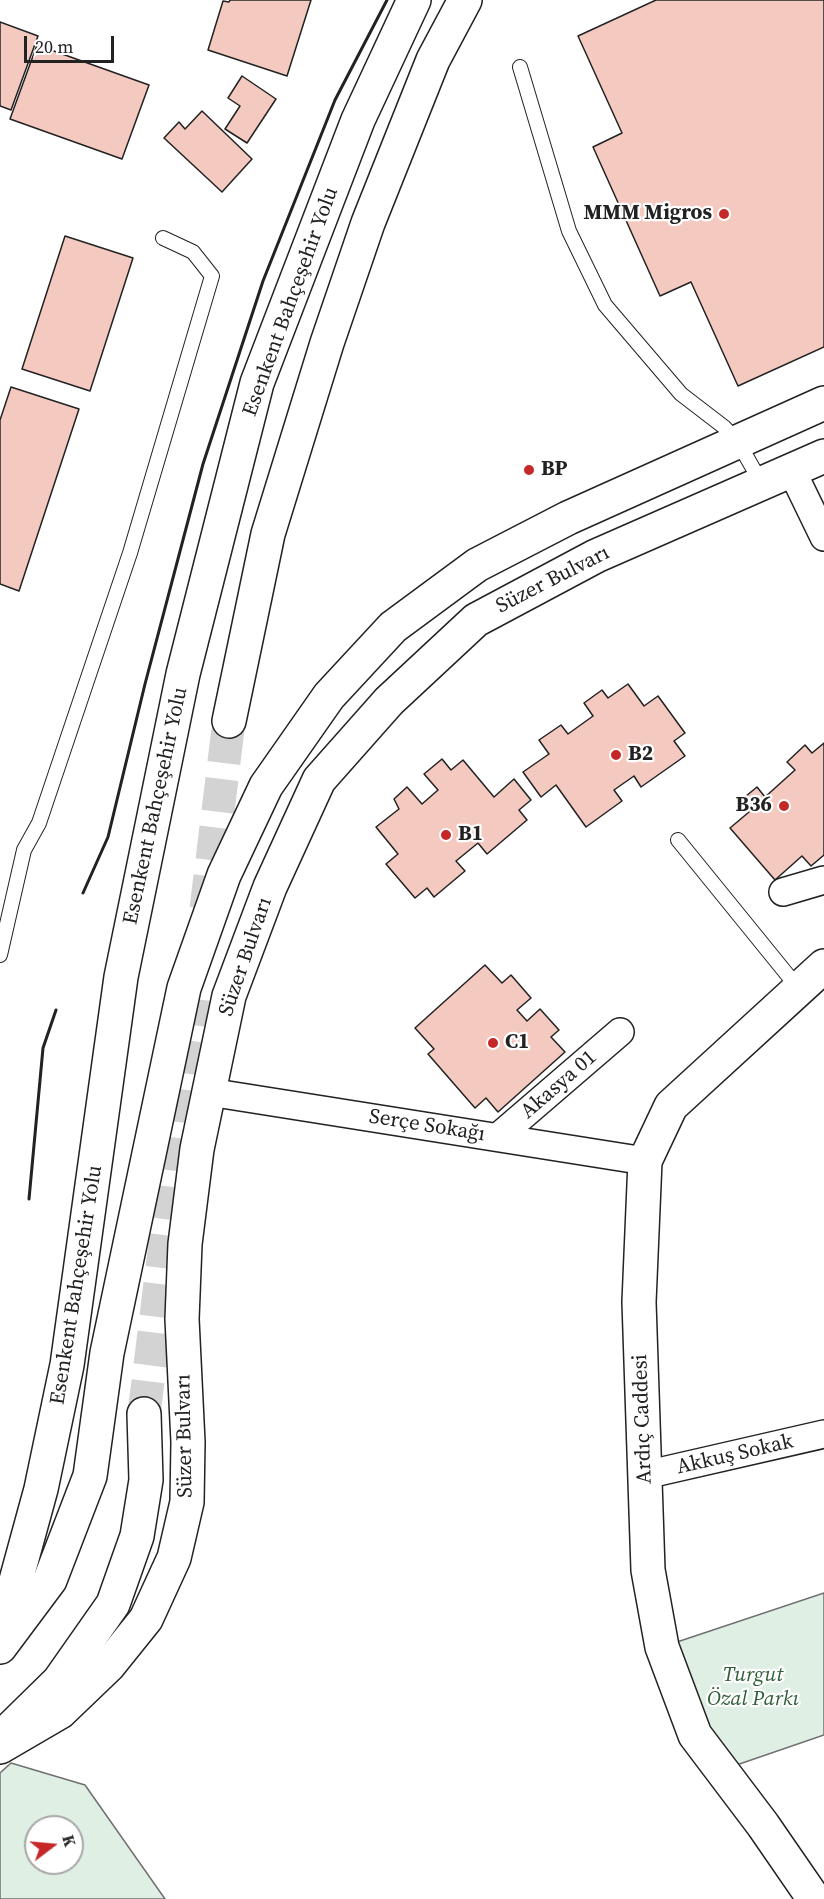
<!DOCTYPE html>
<meta charset="utf-8">
<style>
body{margin:0}
#map{position:relative;width:824px;height:1899px;overflow:hidden;background:#fff;font-family:"Source Serif 4",serif}
canvas{display:block}
.north{position:absolute;left:24px;top:1815px;width:60px;height:60px;box-sizing:border-box;background:#fff;border:2px solid #a7a7a7;border-radius:50%;rotate:74deg;font-size:16px;font-weight:700;line-height:24px;text-align:center;color:#222}
.north::after{content:'';display:block;margin:auto;width:21px;height:27px;background:#c62828;clip-path:polygon(50% 0,100% 100%,50% 72%,0 100%)}
.scale{position:absolute;left:24px;top:36px;width:90px;height:27px;box-sizing:border-box;border:3px solid #222;border-top:0;padding-left:8px;font-size:18px;line-height:21px;white-space:nowrap;color:#222;-webkit-text-stroke:4px #fff;paint-order:stroke}
</style>
<div id="map">
<canvas width="824" height="1899"></canvas>
<div class="north">K</div>
<div class="scale">20 m</div>
</div>
<script>
const ctx = document.querySelector('canvas').getContext('2d');
ctx.lineJoin = 'round';
function fillPath(path, color) {
  ctx.fillStyle = color;
  ctx.fill(path, 'evenodd');
}
function trace(path, color, width, dash) {
  ctx.strokeStyle = color;
  ctx.lineWidth = width;
  ctx.lineCap = dash ? 'butt' : 'round';
  ctx.setLineDash(dash || []);
  ctx.stroke(path);
}
function drawText(font, color, halo, rows, align = 'center') {
  ctx.font = font + ' "Source Serif 4",serif';
  ctx.lineWidth = 4.5;
  ctx.setLineDash([]);
  ctx.textBaseline = 'middle';
  ctx.strokeStyle = halo;
  ctx.fillStyle = color;
  for (const [text, x, y, turn = 0] of rows) {
    ctx.save();
    ctx.translate(x, y);
    ctx.rotate((+turn || 0) * Math.PI / 180);
    ctx.textAlign = isNaN(turn) ? turn : align;
    if (halo) ctx.strokeText(text, 0, 0);
    ctx.fillText(text, 0, 0);
    ctx.restore();
  }
}
const green = new Path2D(`
 M824,1593V1735L722,1770L662,1647Z
 M11,1763L85,1785L165,1899H0V1773ZM36,1827H72V1863H36Z`);
fillPath(green, '#e0efe3');
trace(green, '#6f6f6f', 1.5);
const building = new Path2D(`
 M230,0H311L287,76L208,50L223,1L229,2Z
 M656,0H824V347L738,386L691,282L660,296L593,147L622,133L578,36Z
 M0,22L38,36L11,110L0,106Z
 M37,45L149,85L122,159L10,119Z
 M242,76L276,99L247,143L225,129L240,106L228,98Z
 M202,111L252,159L222,192L164,138L179,122L185,129Z
 M65,236L133,258L90,391L22,369Z
 M11,387L79,409L19,591L0,584V420Z
 M628,684L644,706L658,696L685,733L674,741L685,756L641,787L634,776L614,790L622,801L586,827L556,785L541,797L523,772L549,754L539,740L561,725L568,734L593,716L584,703L602,690L608,698Z
 M824,743V855L811,866L802,856L775,880L730,828L749,812L740,801L757,787L765,797L795,770L787,762L805,745L812,753Z
 M442,759L451,770L463,760L494,797L514,779L531,800L519,810L527,820L487,854L478,843L456,861L465,871L434,897L427,888L415,898L386,864L398,854L376,827L399,809L394,799L407,787L422,804L438,790L424,774Z
 M485,965L502,983L511,975L531,998L517,1010L527,1021L540,1009L559,1030L551,1037L565,1052L498,1112L486,1098L475,1108L428,1054L434,1049L415,1028Z`);
fillPath(building, '#f3c9c0');
trace(building, '#222', 1.5);
trace(new Path2D(`
 M206,909L229,721
 M144,1414L195,999`), '#d3d3d3', 33, [33, 16]);
const service = new Path2D(`
 M520,67L569,231L605,305L681,394L724,427L738,442L762,484
 M678,840L799,989
 M0,955L24,850L39,823L130,553L212,276L193,252L163,238`);
const minor = new Path2D(`
 M792,471L824,537
 M783,892L824,880
 M209,1092L645,1161
 M498,1137L620,1032
 M645,1475L824,1434`);
const tertiary = new Path2D(`
 M814,1899L763,1825L695,1735L662,1647L648,1570L639,1302L645,1161L671,1106L824,966`);
const secondary = new Path2D(`
 M0,1647L50,1580L90,1476L107,1353L184,988L224,875L266,786L329,696L393,627L477,565L568,518L824,403
 M0,1747L60,1712L109,1665L146,1619L174,1558L187,1502L188,1442L182,1319L185,1244L197,1149L229,996L270,887L319,780L389,701L476,620L596,556L824,456`);
const primary = new Path2D(`
 M229,721L268,534L327,343L368,223L433,60L465,0
 M0,1639L41,1489L67,1365L121,977L183,674L257,383L358,120L414,0
 M0,1739L59,1681L113,1604L137,1536L146,1480L144,1414`);
trace(service, '#222', 16);
trace(minor, '#222', 30);
trace(tertiary, '#222', 36);
trace(secondary, '#222', 36);
trace(primary, '#222', 36);
trace(service, '#fff', 14);
trace(minor, '#fff', 27);
trace(tertiary, '#fff', 33);
trace(secondary, '#fff', 33);
trace(primary, '#fff', 33);
trace(new Path2D(`
 M83,893L108,837L145,684L203,464L263,281L335,100L387,0
 M29,1199L43,1048L56,1010`), '#222', 3);
for (const [x, y, r, color] of [
 [724,214,6,"#c62828"],
 [529,470,6,"#c62828"],
 [616,755,6,"#c62828"],
 [784,806,6,"#c62828"],
 [446,835,6,"#c62828"],
 [493,1043,6,"#c62828"]
]) {
  const dot = new Path2D();
  dot.arc(x, y, r, 0, 2 * Math.PI);
  ctx.fillStyle = color;
  ctx.fill(dot);
  trace(dot, '#fff', 2);
}
drawText('bold 21px', '#222', '#fff', [
 ["MMM Migros",712,214,"right"],
 ["BP",541,470],
 ["B2",628,755],
 ["B36",772,806,"right"],
 ["B1",458,835],
 ["C1",505,1043]
], 'left');
drawText('21px', '#222', '#fff', [
 ["Esenkent Bahçeşehir Yolu",291,302,-70],
 ["Süzer Bulvarı",553,580,-27],
 ["Esenkent Bahçeşehir Yolu",156,806,-78],
 ["Süzer Bulvarı",246,957,-71],
 ["Akasya 01",559,1085,-41],
 ["Serçe Sokağı",427,1126,9],
 ["Esenkent Bahçeşehir Yolu",77,1285,-81],
 ["Ardıç Caddesi",643,1419,-92],
 ["Süzer Bulvarı",185,1436,-91],
 ["Akkuş Sokak",735,1455,-13]
]);
drawText('italic 21px', '#2f5e38', '#fff', [
 ["Turgut",753,1676],
 ["Özal Parkı",753,1700]
]);
</script>
